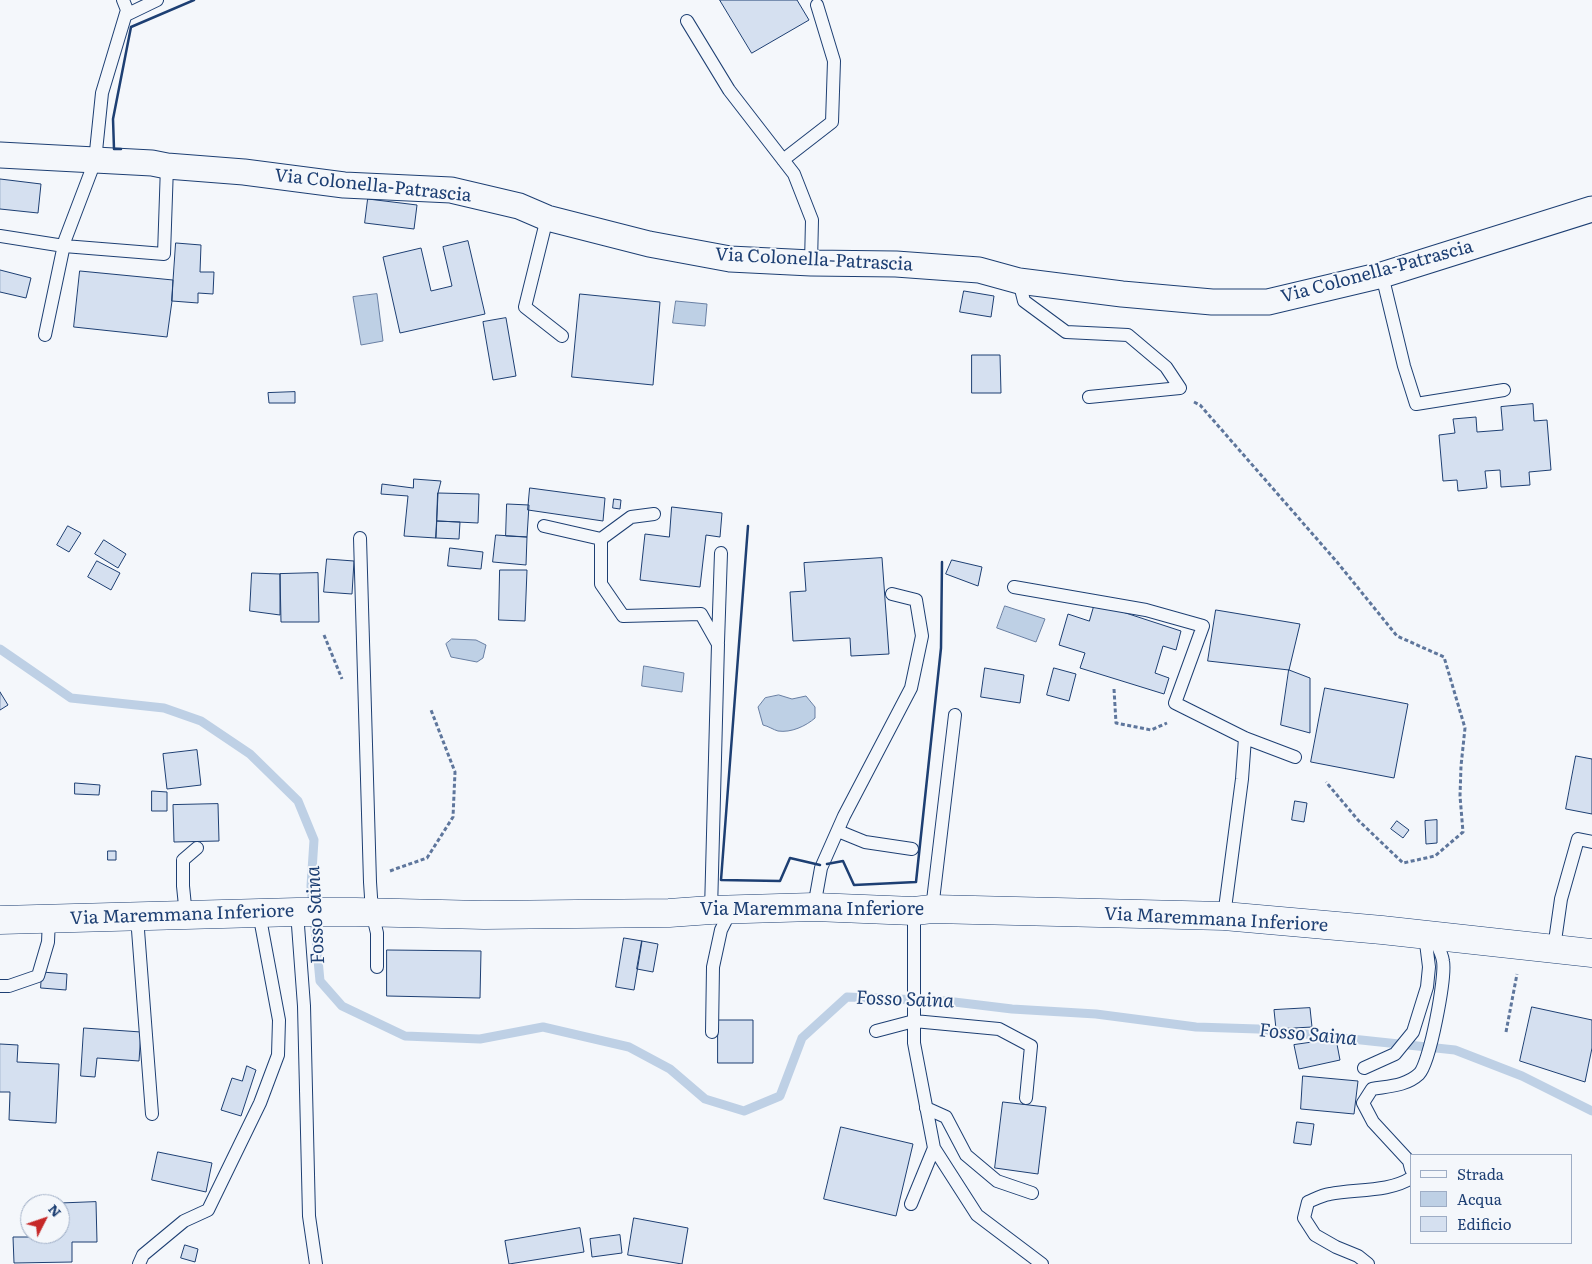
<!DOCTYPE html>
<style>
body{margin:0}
#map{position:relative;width:1592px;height:1264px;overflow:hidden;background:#f4f7fb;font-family:Literata,serif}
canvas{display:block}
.legend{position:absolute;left:1410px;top:1154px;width:162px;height:90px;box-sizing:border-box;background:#f4f7fb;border:1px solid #9eadc5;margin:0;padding:6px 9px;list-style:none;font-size:15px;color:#1d3f73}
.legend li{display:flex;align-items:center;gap:10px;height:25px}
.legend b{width:25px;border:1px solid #9eadc5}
.north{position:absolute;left:20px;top:1194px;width:50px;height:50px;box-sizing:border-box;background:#f4f7fb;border:1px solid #9eadc5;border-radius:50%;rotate:49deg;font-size:14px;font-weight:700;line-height:20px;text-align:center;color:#1d3f73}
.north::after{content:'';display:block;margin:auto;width:18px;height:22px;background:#c62828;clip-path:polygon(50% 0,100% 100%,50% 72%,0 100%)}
</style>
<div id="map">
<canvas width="1592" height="1264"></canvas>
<ul class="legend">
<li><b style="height:6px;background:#f4f7fb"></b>Strada</li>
<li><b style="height:14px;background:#bed0e5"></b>Acqua</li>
<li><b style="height:14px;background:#d5e0f0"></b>Edificio</li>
</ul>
<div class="north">N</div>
</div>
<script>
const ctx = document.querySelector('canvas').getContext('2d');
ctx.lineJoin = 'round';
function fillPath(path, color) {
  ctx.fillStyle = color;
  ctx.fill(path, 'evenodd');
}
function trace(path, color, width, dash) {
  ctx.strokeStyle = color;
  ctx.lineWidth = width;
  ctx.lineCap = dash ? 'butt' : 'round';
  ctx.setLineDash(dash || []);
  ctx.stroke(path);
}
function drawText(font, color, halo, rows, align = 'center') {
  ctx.font = font + ' Literata,serif';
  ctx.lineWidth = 4;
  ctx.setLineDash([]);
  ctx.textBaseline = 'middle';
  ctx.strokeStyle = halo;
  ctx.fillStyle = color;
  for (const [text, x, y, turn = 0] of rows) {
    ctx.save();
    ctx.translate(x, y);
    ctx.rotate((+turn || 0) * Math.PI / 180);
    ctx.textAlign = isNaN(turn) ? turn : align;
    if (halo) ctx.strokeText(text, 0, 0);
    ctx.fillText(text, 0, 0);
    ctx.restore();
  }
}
const water = new Path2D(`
 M377,294L383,341L361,345L353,297Z
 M676,301L707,304L705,326L673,323Z
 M1005,606L1045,619L1036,642L997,628Z
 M452,639L476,640L486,645L483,658L477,662L451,657L446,644Z
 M644,666L684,673L682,692L642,686Z
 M779,695L792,699L806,696L815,707V718C806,726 791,733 778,731C774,730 768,726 763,725L758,707L765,698Z`);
fillPath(water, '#bed0e5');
trace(water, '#687fa3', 1);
trace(new Path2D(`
 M0,649L71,698L164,708L201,721L250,754L298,801L314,840L311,886L320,981L342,1006L405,1036L480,1039L543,1027L629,1047L670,1069L705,1099L744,1111L780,1096L802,1038L847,997L946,1001L1012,1009L1096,1014L1196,1027L1258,1029L1455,1050L1522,1076L1592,1111`), '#bed0e5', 9);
const building = new Path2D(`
 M720,0H797L809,20L752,53Z
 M0,179L41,184L38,213L0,209Z
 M368,199L417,205L414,229L365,223Z
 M468,241L485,314L400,333L383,257L421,248L431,291L452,286L443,247Z
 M176,243L201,245L200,272H214L213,294L198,293V303L172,301Z
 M0,270L31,278L26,298L0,292Z
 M80,271L173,280L172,301L167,337L74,327Z
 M964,291L994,296L991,317L960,312Z
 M580,294L660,302L653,385L572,377Z
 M506,318L516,376L493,380L483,322Z
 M972,355H1000L1001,393H972Z
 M295,392V403H269L268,393Z
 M1533,404L1534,421L1547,420L1551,470L1529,472L1530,485L1501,487L1500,470L1485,471L1487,488L1458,491L1457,480L1443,481L1439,435L1455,433L1453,419L1476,417L1477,432L1503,430L1501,407Z
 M414,479L441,481L438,493L436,538L404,536L408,496L381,494L382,484L413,488Z
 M530,488L605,498L603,521L528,510Z
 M438,493L479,494L478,523L437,521Z
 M614,499L621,500L620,509L613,508Z
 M507,504L529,505L527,537L506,536Z
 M672,507L722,513L720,537L706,535L700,587L640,580L645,534L669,537Z
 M437,521L460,522L459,539L436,538Z
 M68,526L81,533L69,552L57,545Z
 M496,535L527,537L526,565L493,562Z
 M104,540L126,554L118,568L95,554Z
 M450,548L483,552L481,569L448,566Z
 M882,558L889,654L851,656L850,638L793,641L790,592L806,591L804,563Z
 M327,559L354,561L352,594L324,592Z
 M952,560L982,567L978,586L946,574Z
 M97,561L120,573L111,590L88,577Z
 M500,570H527L525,621L499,620Z
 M252,573L280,574V615L250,611Z
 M318,573L319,622H281L280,574Z
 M1095,603L1181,631L1176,650L1163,646L1155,673L1169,678L1164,694L1080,668L1085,653L1059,645L1068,614L1089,621Z
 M1216,610L1300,624L1289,670L1208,661Z
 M985,668L1024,675L1020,703L981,697Z
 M1054,668L1076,674L1069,701L1047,695Z
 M1289,670L1310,678V733L1281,725Z
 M1325,688L1408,704L1394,778L1311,762Z
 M0,692L8,705L0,710Z
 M197,750L201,785L167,789L163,754Z
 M1576,756L1592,759V814L1566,809Z
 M75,783L100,785L99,795L75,794Z
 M152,791L167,792V811H152Z
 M1295,801L1307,803L1304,822L1292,820Z
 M218,804L219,841L174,842L173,805Z
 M1437,820V843L1426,844L1425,821Z
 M1397,821L1409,830L1403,838L1391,829Z
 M108,851H116V860H108Z
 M624,938L642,941L634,990L616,987Z
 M642,941L658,944L653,972L637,969Z
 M387,950L481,951L480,998L387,996Z
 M42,972L67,974L66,990L41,988Z
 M1532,1007L1592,1020V1048L1585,1082L1520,1061Z
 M1310,1008L1312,1027L1276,1029L1274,1010Z
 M718,1020H753V1063H718Z
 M84,1028L141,1032L139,1061L97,1058L95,1077L81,1076Z
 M1336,1039L1340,1060L1299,1069L1294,1045Z
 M0,1044L18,1045L17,1062L59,1064L56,1123L9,1120L10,1092H0Z
 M247,1066L256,1070L241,1116L221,1110L232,1078L242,1081Z
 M1303,1076L1358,1081L1354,1114L1301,1109Z
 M1003,1102L1046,1107L1038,1174L995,1168Z
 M1297,1122L1314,1124L1311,1145L1294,1143Z
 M841,1127L913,1144L896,1216L824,1199Z
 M158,1152L212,1163L206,1192L152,1180Z
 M96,1202L97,1242H72V1262L14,1263L13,1237H36V1234H60V1204H35Z
 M634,1218L688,1228L682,1264L628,1255Z
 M580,1228L584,1252L509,1264L505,1241Z
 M620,1235L622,1253L592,1257L590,1239Z
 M185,1245L198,1249L195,1262L181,1258Z`);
fillPath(building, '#d5e0f0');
trace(building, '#1d3f73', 1);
const lane = new Path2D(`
 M126,15L157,0
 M687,21L729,90L794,174L812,220L811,263
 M783,160L832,122L834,61L817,5
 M547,218L525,307L562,336
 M0,236L64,246L164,254L167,166
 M1382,275L1404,366L1416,404L1504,390
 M1019,281L1024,301L1066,332L1128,335L1166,367L1180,388L1089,397
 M45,335L65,240L95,161L102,93L127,10L123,0
 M544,526L601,539V584L623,616L701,614L718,644L711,910
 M360,538L370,882L372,912L377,933V967
 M601,539L631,517L654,514
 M1014,587L1146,610L1203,626L1175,703L1245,738L1295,757
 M718,642L721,553
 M838,831L865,842L912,849
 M814,907L821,868L844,816L911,688L922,636L916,600L892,594
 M932,909L955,715
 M914,911V1043L934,1148L977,1215L1042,1264
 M297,912L304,1006L309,1216L316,1264
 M186,916L183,886V860L197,848
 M1224,916L1242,779L1245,738
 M137,917L152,1114
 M1554,948L1561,899L1578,839L1592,842
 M0,986H9L38,976L48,942L49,919
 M876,1031L914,1021L999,1029L1031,1046L1026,1098
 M712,1032L713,967L721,930L731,910
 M1364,1068L1395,1054L1413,1032L1427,987L1429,967L1425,935
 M926,1108L946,1117L966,1155L997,1181L1032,1193
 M1411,1169L1409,1161L1373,1122L1363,1103L1372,1089C1389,1086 1406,1086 1419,1074C1430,1063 1446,977 1443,961C1442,953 1436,943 1433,936
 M911,1204L934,1148
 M139,1264L143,1255L184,1221L208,1210L260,1103L278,1055L279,1020L259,913
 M1368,1264L1358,1256L1336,1247L1315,1235L1304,1218L1308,1202C1315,1199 1322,1195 1330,1194C1354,1189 1390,1192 1411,1178`);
const street = new Path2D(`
 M0,155L152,163L167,166L244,172L344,185L451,190L519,206L547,218L649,244L730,259L811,263L896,264L979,270L1019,281L1122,294L1212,302H1268L1382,275L1592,209`);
const secondary = new Path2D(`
 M0,920L297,912H356L484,915L669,913L711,910L814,907L914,911L932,909L1224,916L1382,930L1592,953`);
trace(lane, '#1d3f73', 14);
trace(street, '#1d3f73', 27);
trace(secondary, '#1d3f73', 29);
trace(new Path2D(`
 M1194,402L1200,405L1337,562L1397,636L1444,657L1465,728L1461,766L1460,796L1463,832L1435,856L1403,863L1358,820L1326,782
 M324,635L342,679
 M1114,689L1116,723L1151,730L1167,723
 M390,871L398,868L427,858L453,817L455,772L431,710
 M1506,1032L1517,974`), '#5e769c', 3, [4, 2.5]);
trace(lane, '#f4f7fb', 12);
trace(street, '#f4f7fb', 25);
trace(secondary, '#f4f7fb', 28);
trace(new Path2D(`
 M121,149H114L113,119L131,27L194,0
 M748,526L721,880L780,881L790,858L820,865
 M827,864L843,861L854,885L916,882L941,648L942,562`), '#1d3f73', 2.5);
drawText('18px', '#1d3f73', '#f4f7fb', [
 ["Via Colonella-Patrascia",373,186,6],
 ["Via Colonella-Patrascia",814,260,3],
 ["Via Colonella-Patrascia",1377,272,-15],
 ["Via Maremmana Inferiore",812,910],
 ["Via Maremmana Inferiore",182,915,-2],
 ["Via Maremmana Inferiore",1216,920,3]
]);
drawText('italic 19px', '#1d3f73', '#f4f7fb', [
 ["Fosso Saina",316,915,-93],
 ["Fosso Saina",905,1000,2],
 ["Fosso Saina",1308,1035,5]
]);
</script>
